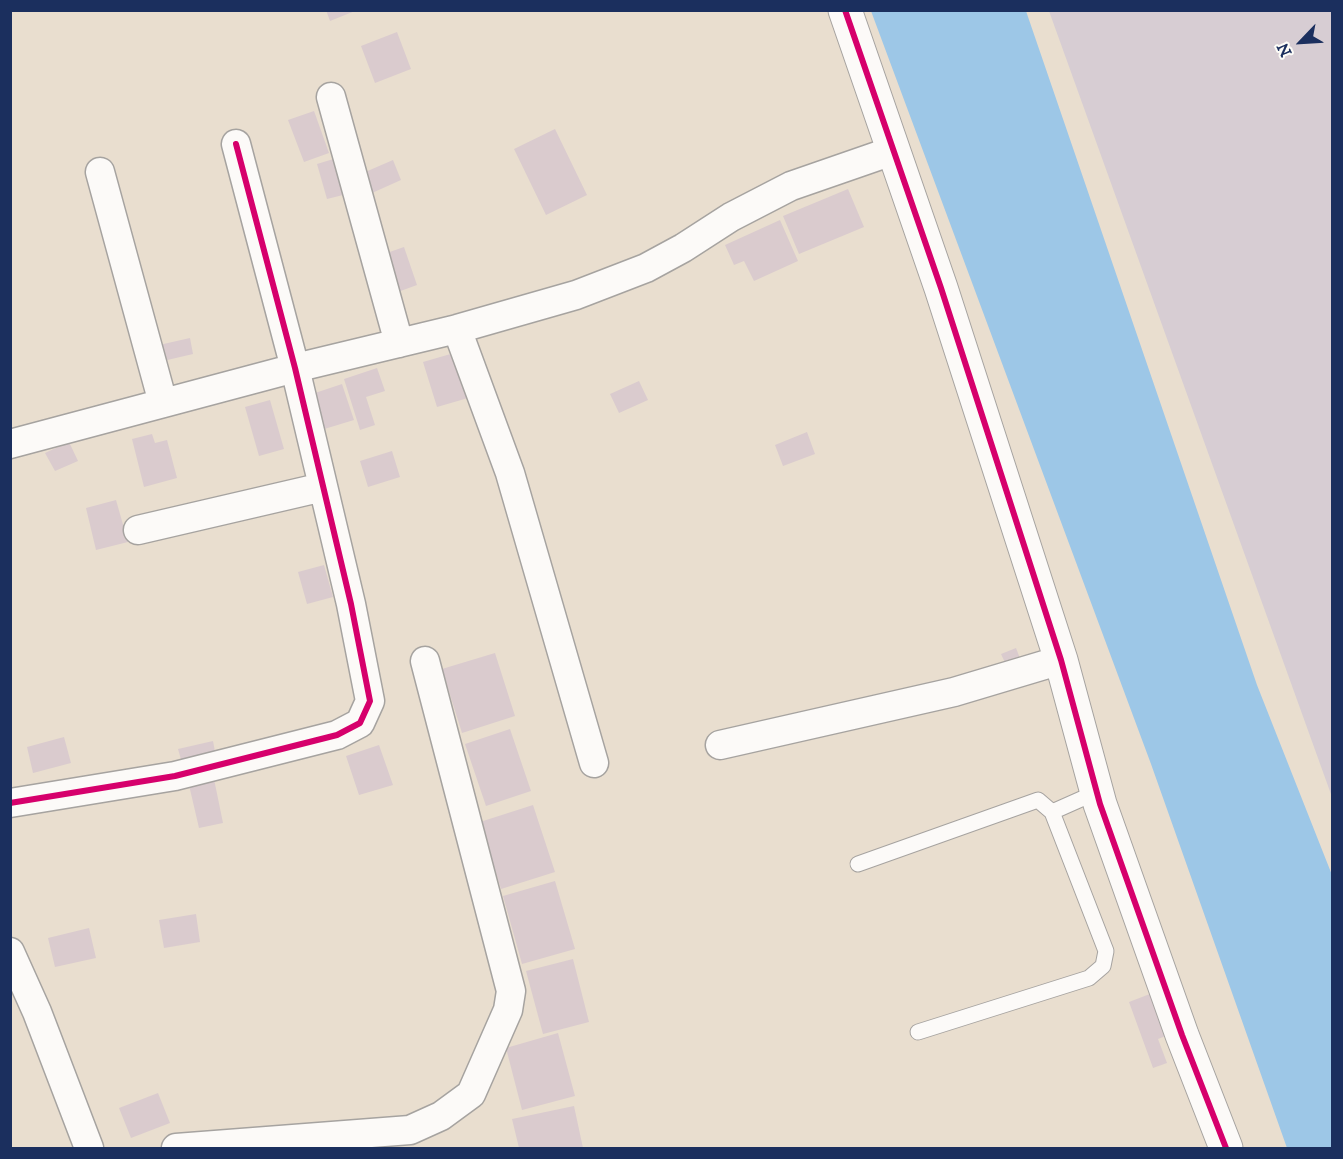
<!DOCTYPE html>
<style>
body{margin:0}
#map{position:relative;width:1343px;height:1159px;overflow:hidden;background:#e9decf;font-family:"IM FELL DW Pica",serif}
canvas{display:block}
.frame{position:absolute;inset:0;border:12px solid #1b2f5e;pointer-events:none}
.north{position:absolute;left:1271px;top:12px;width:60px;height:60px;-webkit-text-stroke:4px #fdfcf7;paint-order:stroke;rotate:245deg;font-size:16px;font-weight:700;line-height:24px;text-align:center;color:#1b2f5e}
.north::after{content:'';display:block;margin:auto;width:21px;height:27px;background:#1b2f5e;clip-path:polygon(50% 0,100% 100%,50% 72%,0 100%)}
</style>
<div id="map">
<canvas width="1343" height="1159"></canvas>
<div class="frame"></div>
<div class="north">N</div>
</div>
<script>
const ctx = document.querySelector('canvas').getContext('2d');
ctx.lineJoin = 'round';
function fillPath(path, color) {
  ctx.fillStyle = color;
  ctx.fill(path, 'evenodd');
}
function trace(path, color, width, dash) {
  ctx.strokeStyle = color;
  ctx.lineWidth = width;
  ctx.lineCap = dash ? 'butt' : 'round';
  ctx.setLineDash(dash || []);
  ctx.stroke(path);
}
fillPath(new Path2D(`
 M1049,11H1332V797Z`), '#d7cdd3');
fillPath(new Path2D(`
 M871,11H1026L1257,685L1332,875V1148H1287L1151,764Z`), '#9dc7e7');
fillPath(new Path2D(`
 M326,10H355V11L330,21Z
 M397,32L411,69L375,83L361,46Z
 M314,111L329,153L304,162L288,120Z
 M555,129L587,195L546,215L514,149Z
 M340,157L351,193L327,199L317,164Z
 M393,160L401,180L372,193L363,173Z
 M848,189L864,227L799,254L783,216Z
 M780,220L798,261L754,281L744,261L734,265L725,245Z
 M404,247L417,285L395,293L381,255Z
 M190,338L193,354L163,361L159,345Z
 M454,353L468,398L437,407L423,362Z
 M377,368L385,391L366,397L375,425L360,430L344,379Z
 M639,381L648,400L619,413L610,394Z
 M342,384L354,420L321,430L309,395Z
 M270,400L284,449L259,456L245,407Z
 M807,432L815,454L783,466L775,445Z
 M152,434L155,443L167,440L177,478L144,487L132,439Z
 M69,442L78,461L55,471L45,453Z
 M392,451L400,477L368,487L360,461Z
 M116,500L128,542L96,550L86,508Z
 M324,565L333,597L307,604L298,572Z
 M1016,648L1021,661L1007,667L1001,654Z
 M495,653L515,716L462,733L442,669Z
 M510,729L531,791L486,806L465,744Z
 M64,737L71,763L33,773L27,747Z
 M213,741L217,762L184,770L178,749Z
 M379,745L393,785L359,795L346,756Z
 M214,779L223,823L199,828L189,785Z
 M533,805L555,872L501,889L480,822Z
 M555,881L575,949L522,964L503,896Z
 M196,914L200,942L164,948L159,920Z
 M89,928L96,958L55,967L48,938Z
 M573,959L589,1022L543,1034L526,971Z
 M1155,992L1171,1034L1158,1039L1167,1063L1153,1068L1129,1002Z
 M558,1033L575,1096L522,1110L506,1048Z
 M158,1093L170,1123L131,1138L119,1108Z
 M574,1106L583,1148H519L512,1119Z`), '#dacbce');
const service = new Path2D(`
 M858,864L1038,800L1052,812L1097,792
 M918,1032L1089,978L1103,966L1106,951L1052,812`);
const minor = new Path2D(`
 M331,97L399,343
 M100,172L163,403
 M457,329L510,473L594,763
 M10,444L295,368L457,329L576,295L646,268L683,248L731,217L791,186L892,151
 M138,530L323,487
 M720,745L954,692L1061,660
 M10,803L175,776L337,735L360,723L370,701L351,604L295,368L236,144
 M10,952L37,1012L89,1148
 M176,1148L410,1130L441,1116L471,1094L508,1010L511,991L425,661`);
const tertiary = new Path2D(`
 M845,10L941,288L1061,660L1100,804L1182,1035L1226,1148`);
trace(service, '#a6a3a0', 17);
trace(minor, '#a6a3a0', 31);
trace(tertiary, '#a6a3a0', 35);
trace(service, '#fcfaf8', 15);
trace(minor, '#fcfaf8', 28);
trace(tertiary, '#fcfaf8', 33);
trace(new Path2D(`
 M845,10L941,288L1061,660L1100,804L1182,1035L1226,1148
 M10,803L175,776L337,735L360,723L370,701L351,604L295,368L236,144`), '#d6006c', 6);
</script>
